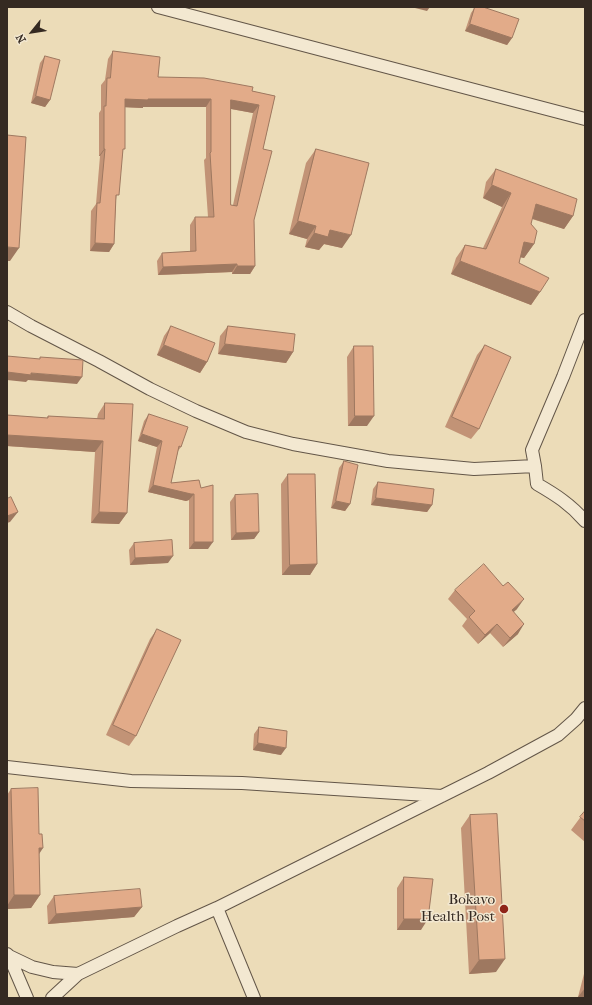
<!DOCTYPE html>
<style>
body{margin:0}
#map{position:relative;width:592px;height:1005px;overflow:hidden;background:#ecdcb8;font-family:"IM FELL French Canon",serif}
canvas{display:block}
.frame{position:absolute;inset:0;border:8px solid #352a22;pointer-events:none}
.north{position:absolute;left:12px;top:12px;width:40px;height:40px;-webkit-text-stroke:3px #f3e8d1;paint-order:stroke;rotate:240deg;font-size:11px;font-weight:700;line-height:16px;text-align:center;color:#352a22}
.north::after{content:'';display:block;margin:auto;width:14px;height:18px;background:#352a22;clip-path:polygon(50% 0,100% 100%,50% 72%,0 100%)}
</style>
<div id="map">
<canvas width="592" height="1005"></canvas>
<div class="frame"></div>
<div class="north">N</div>
</div>
<script>
const ctx = document.querySelector('canvas').getContext('2d');
ctx.lineJoin = 'round';
function trace(path, color, width, dash) {
  ctx.strokeStyle = color;
  ctx.lineWidth = width;
  ctx.lineCap = dash ? 'butt' : 'round';
  ctx.setLineDash(dash || []);
  ctx.stroke(path);
}
function fillPath(path, color) {
  ctx.fillStyle = color;
  ctx.fill(path, 'evenodd');
}
function drawText(font, color, halo, rows, align = 'center') {
  ctx.font = font + ' "IM FELL French Canon",serif';
  ctx.lineWidth = 3;
  ctx.setLineDash([]);
  ctx.textBaseline = 'middle';
  ctx.strokeStyle = halo;
  ctx.fillStyle = color;
  for (const [text, x, y, turn = 0] of rows) {
    ctx.save();
    ctx.translate(x, y);
    ctx.rotate((+turn || 0) * Math.PI / 180);
    ctx.textAlign = isNaN(turn) ? turn : align;
    if (halo) ctx.strokeText(text, 0, 0);
    ctx.fillText(text, 0, 0);
    ctx.restore();
  }
}
const minor = new Path2D(`
 M158,7L585,119
 M7,312L31,326L99,361L150,389L196,411L246,432L293,444L388,461L474,469L535,466L537,484C556,495 570,504 585,521
 M535,466L532,450L563,377L585,320
 M7,767L131,781L242,783L442,796
 M217,908L254,998
 M7,954L9,956L27,998
 M9,956L32,967L53,972L78,974L177,926L217,908L488,773L558,735L576,719L585,708
 M52,998L78,974`);
trace(minor, '#635648', 14);
trace(minor, '#f3e8d1', 12);
fillPath(new Path2D(`
 M475,7H483L512,38L507,45L465,31L471,13Z
 M113,51L158,77L252,91L275,96L263,149L254,220L255,266L250,274H232V272L158,275L157,261L162,253L190,252V225L195,217H208L204,160L206,158V107H143V108L125,107L123,151L116,200L114,244L109,252L90,251L91,211L96,204L100,156H99V113L101,110V85L105,80L108,59ZM231,109L253,113L233,205H231Z
 M45,56L50,100L45,107L31,103L40,63Z
 M316,149L342,248L324,244L319,250L305,247L307,239L289,234L306,163Z
 M496,169L573,216L564,229L532,219L531,224L534,244L524,258L520,257L519,263L540,292L531,305L451,274L456,258L465,245L483,248L502,207L483,198L486,182Z
 M171,326L207,362L200,373L157,355L164,336Z
 M228,326L293,352L286,363L218,354L220,336Z
 M485,345L479,429L471,439L445,427L477,355Z
 M354,346L367,426H348L347,357Z
 M105,403L127,513L119,524L91,523L95,452L7,446V415L47,418L48,416L97,419L98,414Z
 M149,414L181,447L178,451L171,483L199,480L208,549H189V500L186,501L148,492L157,447L138,441L144,421Z
 M344,461L350,504L345,511L331,508L339,468Z
 M288,474L317,564L310,575H282L281,484Z
 M378,482L432,505L427,512L371,505L373,489Z
 M235,495L259,532L254,539L231,540L230,502Z
 M134,543L168,563L130,565L129,550Z
 M455,590L517,609L513,612L518,634L503,647L490,633L478,644L462,626L467,619L448,599Z
 M157,629L136,736L129,746L106,735L150,639Z
 M259,727L281,755L253,750L254,734Z
 M11,789L39,854L40,895L31,908L7,909V795Z
 M585,811V842L571,830Z
 M470,815L496,972L469,974L461,828Z
 M404,877L421,930H397V888Z
 M54,896L142,907L134,917L48,924L47,906Z
 M585,970V998H581L578,997Z`), '#c29376');
fillPath(new Path2D(`
 M411,7H430L427,11Z
 M470,24L512,38L507,45L465,31Z
 M36,96L50,100L45,107L31,103Z
 M125,99H211L206,107H143V108L119,107Z
 M231,100L259,105L253,113L226,108Z
 M104,149H105L100,156H99Z
 M492,185L511,193L502,207L483,198Z
 M536,204L573,216L564,229L527,217Z
 M298,221L316,226L307,239L289,234Z
 M330,230L351,235L342,248L324,244L319,250L305,247L314,233Z
 M524,242L534,244L524,258L515,256Z
 M95,243L114,244L109,252L90,251Z
 M7,247L19,248L10,261H7Z
 M460,261L540,292L531,305L451,274Z
 M237,264L232,272L158,275L163,267Z
 M237,266H255L250,274H232Z
 M225,344L293,352L286,363L218,354Z
 M164,345L207,362L200,373L157,355Z
 M7,372L31,373L82,377L77,384L28,380L26,382L7,380Z
 M355,416H374L367,426H348Z
 M142,434L162,441L157,447L138,441Z
 M7,435L103,441L95,452L7,446Z
 M153,485L194,494L189,500L186,501L148,492Z
 M376,498L432,505L427,512L371,505Z
 M336,501L350,504L345,511L331,508Z
 M18,512L10,522L7,523V516Z
 M99,512L127,513L119,524L91,523Z
 M259,532L254,539L231,540L236,533Z
 M194,542H213L208,549H189Z
 M173,556L168,563L130,565L135,558Z
 M317,564L310,575H282L290,565Z
 M524,599L517,609L505,620L512,610Z
 M497,624L490,633L478,644L485,635Z
 M524,624L518,634L503,647L510,638Z
 M258,743L286,748L281,755L253,750Z
 M39,848H43L34,862Z
 M14,895H40L31,908L7,909V906Z
 M142,907L134,917L48,924L56,914Z
 M404,919H428L421,930H397Z
 M505,959L496,972L469,974L479,960Z
 M585,988V998L578,997Z`), '#9e7860');
const building = new Path2D(`
 M475,7H483L519,19L512,38L470,24Z
 M113,51L160,57L158,77L204,78L253,87L252,91L275,96L263,149L272,151L254,220L255,266H237V264L163,267L162,253L196,251L195,217H214L210,153L211,152V99H148V100L125,99V149H123L119,195H116L114,244L95,243L97,203H100L105,149H104V106H106L107,78H110ZM231,100L259,105L237,206L231,205Z
 M45,56L60,60L50,100L36,96Z
 M7,135L26,137L19,248L7,247Z
 M316,149L369,163L351,235L330,230L328,237L314,233L316,226L298,221Z
 M496,169L577,199L573,216L536,204L531,224L537,231L534,244L524,242L519,263L549,278L540,292L460,261L465,245L486,249L511,193L492,185Z
 M171,326L215,343L207,362L164,345Z
 M228,326L295,334L293,352L225,344Z
 M485,345L511,357L479,429L452,417Z
 M354,346H373L374,416H355Z
 M7,356L40,359V357L83,360L82,377L31,373V375L7,372Z
 M105,403L133,404L127,513L99,512L103,441L7,435V415L48,418V416L104,419Z
 M149,414L188,427L181,447L179,446L171,483L199,480L201,488L213,485V542H194V494H191L153,485L162,441L142,434Z
 M344,461L358,465L350,504L336,501Z
 M288,474H315L317,564L290,565Z
 M378,482L434,489L432,505L376,498Z
 M258,494L259,532L236,533L235,495Z
 M11,497L18,512L7,516V499Z
 M172,540L173,556L135,558L134,543Z
 M484,564L503,586L508,582L524,599L512,610L524,624L510,638L497,624L485,635L469,617L475,611L455,590Z
 M157,629L181,640L136,736L113,725Z
 M259,727L287,731L286,748L258,743Z
 M38,788L39,834H42L43,848H39L40,895H14L11,789Z
 M585,811V821L580,817Z
 M497,814L505,959L479,960L470,815Z
 M404,877L433,879L428,919H404Z
 M140,889L142,907L56,914L54,896Z`);
fillPath(building, '#e2ab89');
trace(building, '#9e7860', 1);
for (const [x, y, r, color] of [
 [504,909,5,"#8f2418"]
]) {
  const dot = new Path2D();
  dot.arc(x, y, r, 0, 2 * Math.PI);
  ctx.fillStyle = color;
  ctx.fill(dot);
  trace(dot, '#f3e8d1', 1.5);
}
drawText('15px', '#352a22', '#f3e8d1', [
 ["Bokavo",495,900],
 ["Health Post",495,917]
], 'right');
</script>
